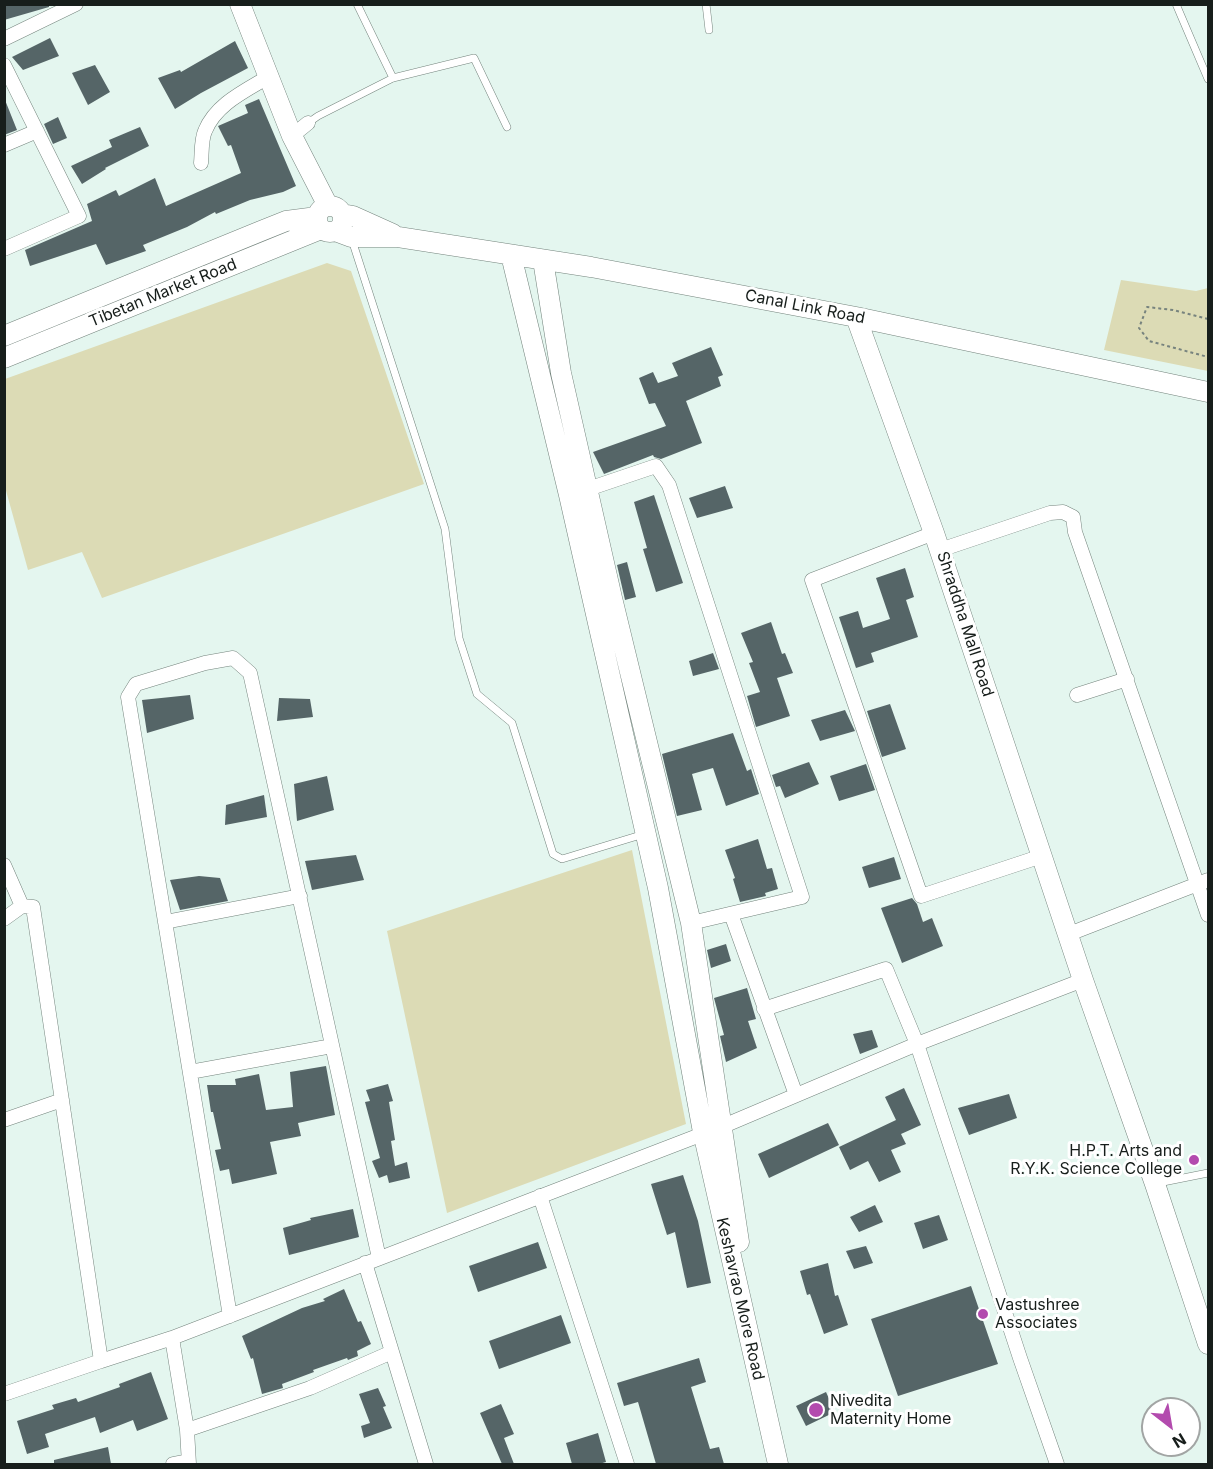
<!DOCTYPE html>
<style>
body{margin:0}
#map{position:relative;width:1213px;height:1469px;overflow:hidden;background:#e4f6ef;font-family:Inter,sans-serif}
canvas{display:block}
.frame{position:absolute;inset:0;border:6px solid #171e1b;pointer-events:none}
.north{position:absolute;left:1141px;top:1397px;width:60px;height:60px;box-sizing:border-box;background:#fff;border:2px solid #a2a5a4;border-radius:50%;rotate:149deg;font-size:16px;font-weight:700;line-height:24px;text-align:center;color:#171e1b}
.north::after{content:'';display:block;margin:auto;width:21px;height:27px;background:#b34bae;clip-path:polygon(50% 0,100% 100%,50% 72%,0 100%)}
</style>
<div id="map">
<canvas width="1213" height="1469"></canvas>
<div class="frame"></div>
<div class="north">N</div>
</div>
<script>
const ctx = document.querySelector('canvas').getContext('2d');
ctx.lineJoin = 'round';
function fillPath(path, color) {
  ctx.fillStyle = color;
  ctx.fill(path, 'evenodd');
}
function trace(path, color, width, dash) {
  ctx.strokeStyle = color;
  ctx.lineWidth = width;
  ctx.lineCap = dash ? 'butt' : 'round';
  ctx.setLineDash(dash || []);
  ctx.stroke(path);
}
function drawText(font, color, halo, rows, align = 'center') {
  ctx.font = font + ' Inter,sans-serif';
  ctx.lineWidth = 6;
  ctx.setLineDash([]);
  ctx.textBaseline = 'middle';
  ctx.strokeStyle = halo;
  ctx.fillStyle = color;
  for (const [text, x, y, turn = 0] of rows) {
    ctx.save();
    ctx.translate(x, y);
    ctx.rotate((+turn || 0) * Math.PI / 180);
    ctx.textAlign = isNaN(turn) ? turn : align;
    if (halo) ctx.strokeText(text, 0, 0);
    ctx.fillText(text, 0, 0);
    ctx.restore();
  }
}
fillPath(new Path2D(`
 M327,263L351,271L424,484L102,598L82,552L28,570L5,487V379Z
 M1121,280L1196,291L1208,288V371L1104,350Z
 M632,850L686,1124L447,1213L387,931Z`), '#dcdbb5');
fillPath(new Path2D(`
 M4,4H49V7L4,20Z
 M50,38L59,56L23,70L12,57Z
 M235,41L248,68L201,93L175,109L158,78L180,70L181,72Z
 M95,65L110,92L88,105L72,73Z
 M259,99L296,186L283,192L250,200L216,214L215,212L187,227L143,245L146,251L106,265L96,244L30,266L25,250L92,221L87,204L116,190L119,196L155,178L166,206L241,173L231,145L228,146L218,126L248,113L245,105Z
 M5,100L17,130L4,135Z
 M58,117L67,138L53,144L44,124Z
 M140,127L149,146L105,168L106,169L82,184L71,166L112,147L109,140Z
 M711,347L723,375L718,377L721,386L686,401L702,443L661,459L654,457L653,455L604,474L593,452L666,426L655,403L649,404L639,378L653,372L658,383L678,376L672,363Z
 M725,486L733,508L697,518L689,498Z
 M654,495L683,583L656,592L643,549L647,548L634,502Z
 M627,562L636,597L625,600L617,565Z
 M905,568L914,597L906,600L918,637L871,653L874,662L856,668L839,617L858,611L863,628L890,619L876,578Z
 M771,622L782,654L785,653L793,673L777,678L790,716L756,727L747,696L760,692L749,663L753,662L741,633Z
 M713,653L719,669L693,676L689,661Z
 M190,695L194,719L147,733L142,700Z
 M279,698L310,699L313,717L277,721Z
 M890,704L906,749L882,757L867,711Z
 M845,710L855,731L820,741L811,720Z
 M733,733L747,771L751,769L759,794L726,806L713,768L692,774L702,810L677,816L662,754Z
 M809,762L819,784L785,798L780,786L776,787L772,775Z
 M866,764L875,790L839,801L830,776Z
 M327,776L334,810L297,821L294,784Z
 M264,795L267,817L225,825L226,805Z
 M758,839L767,869L772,868L778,889L765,893L766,896L740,902L733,879L735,878L725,850Z
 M356,855L364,880L312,890L305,861Z
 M894,857L901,879L869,888L862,867Z
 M199,876L220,878L228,901L180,910L170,880Z
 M912,898L917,904L923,922L932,918L943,946L902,963L881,908Z
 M726,944L731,961L711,968L707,950Z
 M747,988L756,1019L748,1021L757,1048L726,1062L720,1036L724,1035L714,998Z
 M872,1030L878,1047L860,1054L853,1034Z
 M326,1066L335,1115L298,1123L301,1136L270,1142L277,1174L232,1184L229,1169L220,1171L215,1150L221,1149L213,1112H211L207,1085H236L235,1079L259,1074L266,1110L293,1107L290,1072Z
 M388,1084L393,1101L389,1102L395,1140L391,1141L395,1166L407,1162L410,1178L389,1183L387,1175L379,1178L372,1161L380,1158L365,1102L370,1101L366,1090Z
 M904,1088L921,1125L901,1134L906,1144L891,1150L901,1172L879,1182L868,1161L850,1170L839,1147L896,1120L885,1097Z
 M1009,1094L1017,1118L969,1135L958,1108Z
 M828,1123L839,1145L769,1178L758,1154Z
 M683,1175L698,1221L711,1283L687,1288L675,1232L667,1235L651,1184Z
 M875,1205L883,1222L859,1232L850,1217Z
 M353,1209L359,1237L289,1255L283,1228L311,1220L310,1218Z
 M939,1215L948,1240L923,1249L914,1223Z
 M538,1242L547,1268L478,1292L469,1266Z
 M866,1246L873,1263L854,1269L846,1251Z
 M828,1263L835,1296L838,1295L848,1325L824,1334L810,1294L807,1295L800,1271Z
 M971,1286L998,1364L898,1396L871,1319Z
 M344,1289L358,1322L361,1321L371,1344L357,1351L358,1356L348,1360L347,1358L313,1370L314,1372L282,1384L283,1388L262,1394L253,1358L251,1359L242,1336L302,1308L325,1301L323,1299Z
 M561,1315L571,1343L499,1369L489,1341Z
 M699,1358L706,1382L691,1387L710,1449L719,1447L724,1464H656L638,1402L624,1406L617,1383Z
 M151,1372L168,1419L137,1431L133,1420L100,1433L95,1417L45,1434L49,1447L27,1454L17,1421L54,1409L52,1405L76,1398L78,1402L120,1387L119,1384Z
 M378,1388L386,1406L383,1407L392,1428L364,1438L361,1426L370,1423L359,1394Z
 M826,1392L835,1412L806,1426L796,1406Z
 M501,1404L514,1434L504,1438L514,1464H502L480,1413Z
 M598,1433L606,1462L599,1464H572L566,1443Z
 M108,1447L111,1464H54V1460Z`), '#556567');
const lane = new Path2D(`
 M357,4L393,78
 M706,4L709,30
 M1176,4L1208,79
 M308,123L318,116L393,78L474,58L507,127
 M352,240L445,529L459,638L477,694L512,723L553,854L562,859L644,834
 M1158,1183L1208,1173`);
const street = new Path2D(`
 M4,39L76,4
 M4,65L79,216L4,249
 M292,136L308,123
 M4,145L37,131
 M201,163C202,153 201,140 205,131C216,104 245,91 268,77
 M588,489L656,466L669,485L802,897L691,923
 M934,533L812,580L921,896L1042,856
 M940,550L1050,513L1063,512L1073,517L1075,532L1208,915
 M1077,695L1127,679
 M4,865L22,906
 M731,914L796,1095
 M4,919L22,906L33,907L101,1361L4,1394
 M165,922L300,896
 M1069,934L1208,880
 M764,1009L886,969L917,1044L1083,980
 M190,1072L332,1046
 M4,1120L62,1100
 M540,1196L627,1464
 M365,1263L426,1464
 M230,1316L128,697L136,684L205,663L233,658L250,673L379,1258
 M172,1338L721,1127L917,1044L1020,1358L1057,1464
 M101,1361L172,1338L187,1430L189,1464
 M187,1430L310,1388L392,1352
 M173,1464L188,1461`);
const secondary = new Path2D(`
 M240,4L292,136L328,206
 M317 219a13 13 0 1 1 26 0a13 13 0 1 1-26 0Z
 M342,214L353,216L393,234
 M335,231L351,237H398L591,267L856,317L1208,392
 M511,255L569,495L658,888L703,1132L778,1464
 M543,260L561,373L612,598L691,923L739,1242
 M856,317L934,533L1083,980L1155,1184L1208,1344
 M4,336L261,231L286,221L317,217
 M4,358L321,229`);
trace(lane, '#74847d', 8);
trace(street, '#74847d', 15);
trace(secondary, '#74847d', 21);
trace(new Path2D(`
 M1208,319L1173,310L1147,307L1139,328L1149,341L1208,357`), '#77837e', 2, [3, 3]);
trace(lane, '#fff', 7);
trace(street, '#fff', 14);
trace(secondary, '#fff', 20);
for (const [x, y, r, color] of [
 [1194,1160,6,"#b34bae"],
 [983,1314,6,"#b34bae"],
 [816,1410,8,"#b34bae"]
]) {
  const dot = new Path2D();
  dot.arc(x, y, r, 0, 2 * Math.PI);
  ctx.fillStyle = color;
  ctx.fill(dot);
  trace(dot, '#fff', 2);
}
drawText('16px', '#171e1b', '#fff', [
 ["Tibetan Market Road",163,293,-22],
 ["Canal Link Road",805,307,11],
 ["Shraddha Mall Road",965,624,72],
 ["Keshavrao More Road",740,1299,77]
]);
drawText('16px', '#171e1b', '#fff', [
 ["H.P.T. Arts and",1182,1151,"right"],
 ["R.Y.K. Science College",1182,1169,"right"],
 ["Vastushree",995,1305],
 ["Associates",995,1323],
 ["Nivedita",830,1401],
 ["Maternity Home",830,1419]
], 'left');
</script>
